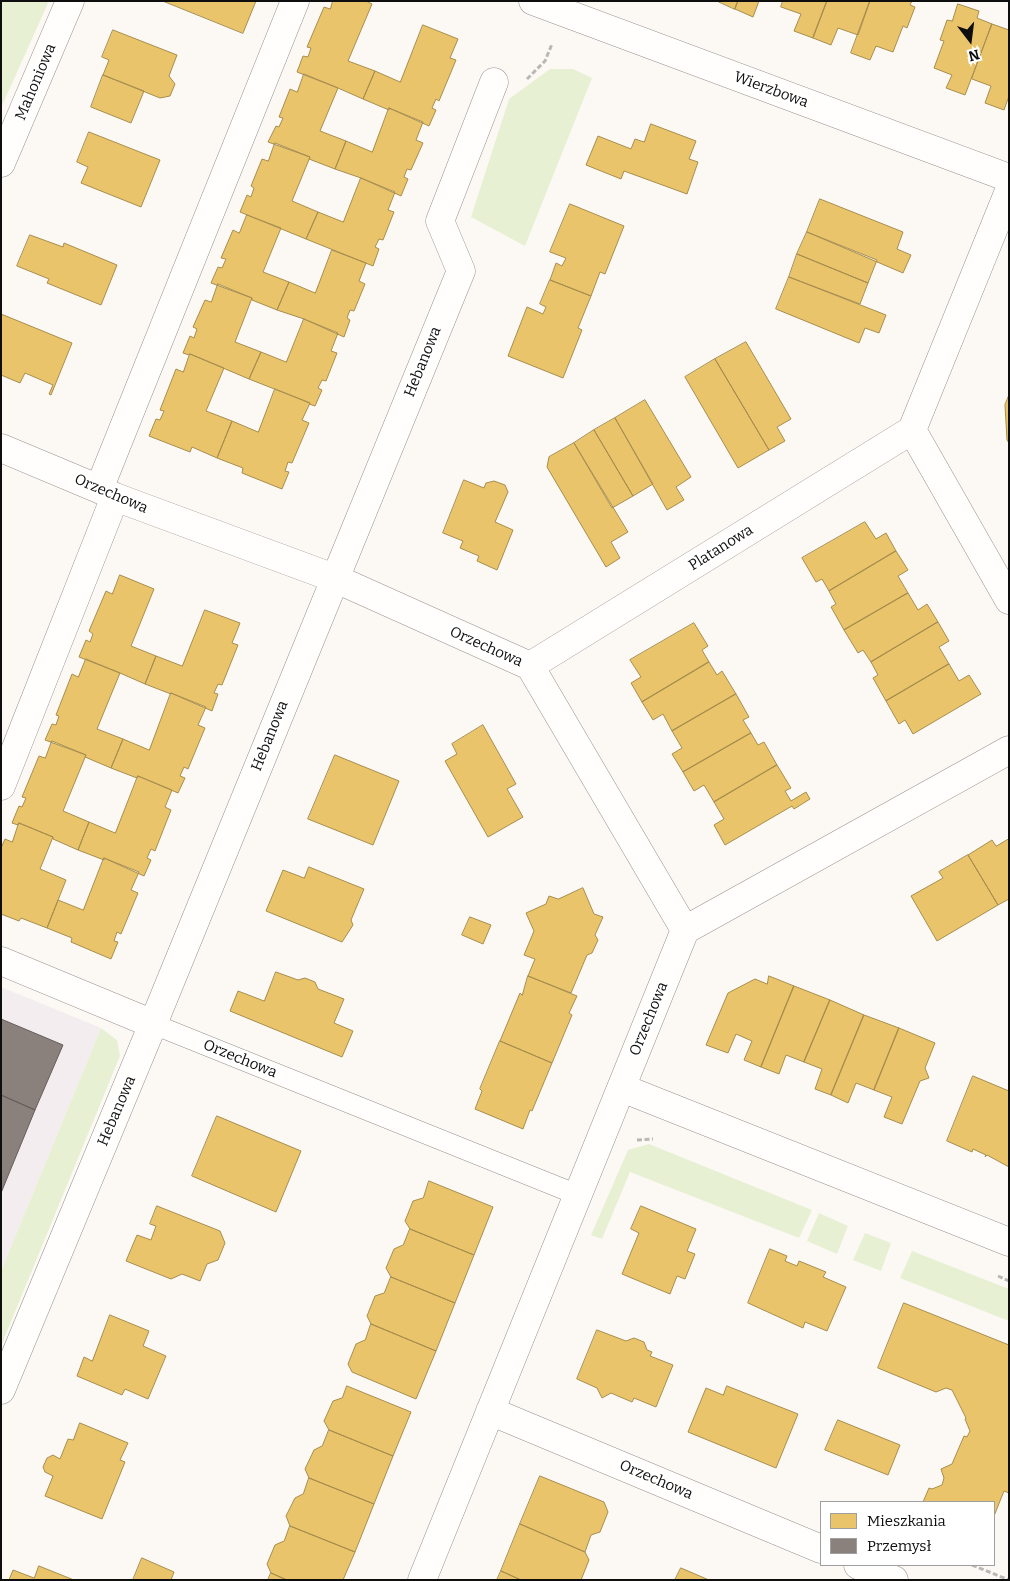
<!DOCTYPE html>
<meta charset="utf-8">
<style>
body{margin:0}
#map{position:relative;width:1010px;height:1581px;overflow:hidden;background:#fcf9f4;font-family:Bitter,serif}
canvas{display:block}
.frame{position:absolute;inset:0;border:2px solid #0e0e0e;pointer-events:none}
.legend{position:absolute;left:820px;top:1501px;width:175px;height:65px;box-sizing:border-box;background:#fff;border:1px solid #9f9f9f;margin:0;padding:6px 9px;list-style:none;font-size:15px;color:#0e0e0e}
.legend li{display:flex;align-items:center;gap:10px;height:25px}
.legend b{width:25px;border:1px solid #9f9f9f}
.north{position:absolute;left:945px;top:15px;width:50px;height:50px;-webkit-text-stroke:4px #fff;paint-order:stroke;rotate:165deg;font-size:14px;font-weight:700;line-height:20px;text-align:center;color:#0e0e0e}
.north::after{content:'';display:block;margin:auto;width:18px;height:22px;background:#0e0e0e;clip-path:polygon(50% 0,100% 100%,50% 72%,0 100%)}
</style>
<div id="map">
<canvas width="1010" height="1581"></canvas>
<div class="frame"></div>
<ul class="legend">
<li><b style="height:14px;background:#e9c46a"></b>Mieszkania</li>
<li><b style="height:14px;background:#8a817c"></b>Przemysł</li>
</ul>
<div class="north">N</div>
</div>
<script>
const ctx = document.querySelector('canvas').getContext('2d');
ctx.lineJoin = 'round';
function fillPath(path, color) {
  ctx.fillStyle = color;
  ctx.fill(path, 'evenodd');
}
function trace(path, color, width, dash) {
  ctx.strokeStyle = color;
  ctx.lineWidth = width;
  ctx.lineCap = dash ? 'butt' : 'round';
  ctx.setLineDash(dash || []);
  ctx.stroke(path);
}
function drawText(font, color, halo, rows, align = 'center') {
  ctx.font = font + ' Bitter,serif';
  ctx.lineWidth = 5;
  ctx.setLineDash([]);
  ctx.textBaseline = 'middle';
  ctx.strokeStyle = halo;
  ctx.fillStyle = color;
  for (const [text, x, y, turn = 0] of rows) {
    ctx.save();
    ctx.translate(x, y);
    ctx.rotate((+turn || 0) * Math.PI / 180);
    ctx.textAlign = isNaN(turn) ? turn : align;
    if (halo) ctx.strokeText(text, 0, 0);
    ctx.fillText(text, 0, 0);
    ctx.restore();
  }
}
fillPath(new Path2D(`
 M1,987L101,1028L1,1271Z`), '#f3edf0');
fillPath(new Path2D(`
 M1,1H49L1,108Z
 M550,69H573L592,78L525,246L471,217L509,99Z
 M101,1028L117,1040L120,1056L1,1346V1271Z
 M649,1144L812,1210L799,1238L630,1172L602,1239L591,1235L628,1150Z
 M819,1213L848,1226L837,1254L807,1241Z
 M865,1233L891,1243L881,1271L853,1260Z
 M912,1251L1009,1289V1321L900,1278Z`), '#e8f0d4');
const homes = new Path2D(`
 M163,1H256L243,33Z
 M333,1H366L372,4L348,61L375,71L363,99L338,88L297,72L303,56L308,57L311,48L307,47L324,7L330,9Z
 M717,1H738L735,9Z
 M738,1H759L753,17L735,9Z
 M783,1H827L813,38L794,31L801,14L781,7Z
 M827,1H870L858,35L838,28L831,45L813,38Z
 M870,1H912L910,5L915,7L907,28L903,26L893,52L876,46L870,60L851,53Z
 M958,4L979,11L977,18L992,24L965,95L946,88L952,75L934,68L944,41L940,40L947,20L952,21Z
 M992,24L1009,30V96L1004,110L985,103L991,86L972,79Z
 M423,25L458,39L450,58L456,60L439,101L436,99L432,108L436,110L429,126L389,108V110L363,99L375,71L400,82Z
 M113,30L177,55L169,76L175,84L170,96L160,98L103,75L109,60L102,57Z
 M304,74L338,88L320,131L346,141L335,169L309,159L310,157L268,142L276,126L279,127L283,118L279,117L290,89L297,92Z
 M103,75L144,91L131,123L91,107Z
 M389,108L423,122L416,140L423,143L411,170L407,169L404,177L408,179L401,196L361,178L335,169L346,141L372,152Z
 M651,124L696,141L689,159L698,162L687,194L624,171L621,179L586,165L598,136L631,149L635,139L644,142Z
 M89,132L160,160L141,207L81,183L88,167L77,162Z
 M275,143L310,157L292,201L318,212L306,239L240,212L247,195L251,197L254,188L251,186L262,159L268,161Z
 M361,178L395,192L388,210L394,212L383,240L379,239L375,247L379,249L373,266L306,239L318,212L343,222Z
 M820,199L903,232L897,249L911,255L903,273L807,232Z
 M570,204L624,226L605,274L600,272L591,296L550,280L556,263L562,266L566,258L550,252Z
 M247,215L281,228L263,272L289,282L277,310L252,300V298L211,283L218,267L222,268L226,259L221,258L233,230L239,233Z
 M807,232L877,260L868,283L797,254Z
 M30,235L63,247L64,243L117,265L101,305L47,283L49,279L17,266Z
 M332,250L366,263L359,281L365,284L354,311L350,310L347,318L350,320L344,337L304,319L277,310L289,282L315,293Z
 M797,254L868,283L860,304L789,277Z
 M789,277L886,315L879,333L865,328L859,343L776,309Z
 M550,280L591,296L578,328L582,330L563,378L508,356L527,307L543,314L546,307L540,304Z
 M218,284L252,298L235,342L261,352L249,379L190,354L189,355L183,353L190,336L194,338L197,329L193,327L205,300L211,302Z
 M1,314L72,343L51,395L49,394L53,385L25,373L20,383L1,375Z
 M304,319L338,333L331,351L337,353L326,381L322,380L318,388L322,390L315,406L309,404L310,403L249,379L261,352L286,362Z
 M746,342L791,419L777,427L785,441L769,450L715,359Z
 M190,354L224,368L206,411L232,421L217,458L192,447L190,452L149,436L156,419L160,420L164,411L160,410L176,369L183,372Z
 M715,359L769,450L738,468L685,377Z
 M275,389L310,403L302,420L309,423L292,463L288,462L285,471L289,472L282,489L242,473L243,468L217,458L232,421L258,432Z
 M1009,395V443L1007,440L1005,405Z
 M645,400L691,477L676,487L684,500L667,510L615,418Z
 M615,418L653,484L633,496L594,430Z
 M594,430L633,496L612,508L574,443Z
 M574,443L628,532L611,542L620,558L606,567L547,467L549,457Z
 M464,480L484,488L486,483L494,481L505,485L508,492L495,522L513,530L497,570L477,561L479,556L460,548L463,541L443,533Z
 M865,522L876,539L886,533L896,551L829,591L822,579L816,582L802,558Z
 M896,551L908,570L898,576L908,593L844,630L831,607L836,604L829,591Z
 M120,575L154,589L131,646L156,656L145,684L120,673L79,657L86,640L90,642L93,634L89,631L106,591L112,594Z
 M908,593L918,610L927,604L938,622L871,662L863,650L858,653L844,630Z
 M205,610L240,623L232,643L238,645L222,685L218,684L214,693L218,694L212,711L171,693V694L145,684L156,656L182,666Z
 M938,622L949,641L939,647L949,664L886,701L873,678L878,675L871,662Z
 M694,623L708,646L702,650L709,662L642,702L631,683L641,677L630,660Z
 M86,659L120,673L97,729L123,739L111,768L85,757L86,755L45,740L52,724L56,725L59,716L56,715L72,674L78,677Z
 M709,662L717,675L722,671L736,694L672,731L663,714L653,720L642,702Z
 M949,664L959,681L969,675L981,694L913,734L905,720L899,724L886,701Z
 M171,693L206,707L198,725L205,728L188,769L184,767L180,776L185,778L178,793L138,776L137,778L111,768L123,739L149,750Z
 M736,694L749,717L743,720L751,733L683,772L672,754L682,748L672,731Z
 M483,725L516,784L507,789L523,817L488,837L445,761L457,754L452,744Z
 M751,733L758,745L764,742L777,765L714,802L704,785L694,791L683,772Z
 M52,741L86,755L63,811L89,822L78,850L53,839V837L19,823L18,825L12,823L19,806L22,807L26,798L22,797L39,756L45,758Z
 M335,755L399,781L373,845L308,819Z
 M777,765L791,788L785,791L791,801L806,792L810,799L794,809L792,806L725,845L714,825L724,819L714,802Z
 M138,776L172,790L165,807L171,810L155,851L151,849L147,858L151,860L144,876L104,858V860L78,850L89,822L115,833Z
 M19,823L53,837L40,869L66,880L47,928L21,918L19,921L1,914V848L5,839L12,842Z
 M1009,839V899L998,905L968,855L992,840L996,846Z
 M968,855L998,905L937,941L911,896L943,878L939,872Z
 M104,858L139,872L131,890L138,893L121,934L117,932L114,941L118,942L111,959L71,942L72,938L47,928L58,900L83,910Z
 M309,867L364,889L351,920L353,925L342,942L266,911L283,870L304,878Z
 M583,888L594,914L603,917L595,935L598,940L592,953L587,955L571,993L528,976L535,959L524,955L534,931L526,913L546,904L549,896L558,899Z
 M470,917L491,925L483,944L462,935Z
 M276,972L298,980L305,978L315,982L318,989L344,999L334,1023L353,1031L342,1057L230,1011L238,991L264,1001Z
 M528,976L577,996L569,1013L572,1015L552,1063L500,1041L520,993L522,995Z
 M769,976L794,986L761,1067L744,1060L752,1041L736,1034L728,1053L706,1045L728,993L755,979L767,984Z
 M794,986L830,1000L804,1062L786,1055L779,1074L761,1067Z
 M830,1000L864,1015L831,1095L815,1089L822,1069L804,1062Z
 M864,1015L899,1028L874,1090L856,1083L848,1103L831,1095Z
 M899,1028L935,1043L925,1068L929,1078L920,1081L902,1124L884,1117L892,1097L874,1090Z
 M500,1041L552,1063L532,1111L530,1110L523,1129L475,1109L482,1091L480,1089Z
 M973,1076L1009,1091V1167L987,1155L985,1157L986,1155L973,1149L972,1152L947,1141Z
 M217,1116L301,1151L276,1212L192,1176Z
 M429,1181L493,1207L474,1255L410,1229L405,1221L413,1201L423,1198Z
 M157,1206L220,1231L225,1243L218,1260L207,1264L200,1281L182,1274L171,1279L126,1261L137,1235L151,1240L156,1226L150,1224Z
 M641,1206L696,1229L687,1251L695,1254L685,1279L677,1276L670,1294L622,1274L639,1233L631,1229Z
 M410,1229L474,1255L455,1303L391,1277L386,1268L394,1249L403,1245Z
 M770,1249L787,1256L785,1261L797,1266L799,1261L826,1272L823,1277L846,1287L827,1331L805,1322L803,1328L748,1303Z
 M391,1277L455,1303L436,1351L371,1324L367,1316L375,1296L384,1293Z
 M904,1303L1009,1345V1493L1004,1491L994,1516V1502H923L929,1488L932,1489L942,1485L944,1478L941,1469L952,1464L964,1436L967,1437L970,1431L965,1419L966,1418L952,1390L946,1388L936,1392L878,1368Z
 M110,1315L149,1331L143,1346L166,1356L148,1399L125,1389L122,1395L77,1376L84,1357L92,1361Z
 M371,1324L436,1351L416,1399L352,1372L348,1364L356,1344L365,1340Z
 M597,1330L626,1341L634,1338L644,1342L647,1350L652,1352L650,1356L673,1365L656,1407L634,1398L632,1402L611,1393L602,1398L597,1388L577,1379Z
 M347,1386L411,1412L393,1456L329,1430L324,1421L333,1401L342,1398Z
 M727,1386L798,1414L776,1468L688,1432L706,1388L723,1395Z
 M838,1420L900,1445L888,1475L825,1450Z
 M80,1423L128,1443L120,1460L125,1462L102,1519L45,1496L53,1476L45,1472L43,1467L47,1458L53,1455L60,1459L68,1439L73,1440Z
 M329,1430L393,1456L374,1504L309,1478L305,1469L314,1450L322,1446Z
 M540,1476L604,1502L608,1512L600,1532L591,1535L585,1552L520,1524Z
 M309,1478L374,1504L355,1552L290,1526L286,1516L295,1498L303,1494Z
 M520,1524L585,1552L589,1560L581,1580H521L501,1571Z
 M290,1526L355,1552L343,1580H287L271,1573L267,1564L275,1545L284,1541Z
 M142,1558L174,1572L171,1580H133Z
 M39,1566L74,1580H9L13,1570L34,1578Z
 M681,1568L709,1580H675Z
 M501,1571L521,1580H497Z
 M271,1573L287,1580H268Z`);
fillPath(homes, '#e9c46a');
trace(homes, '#a78d4e', 1);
const industry = new Path2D(`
 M1,1019L63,1045L35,1110L1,1095Z
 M1,1095L35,1110L1,1193Z`);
fillPath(industry, '#8a817c');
trace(industry, '#655e5b', 1);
const service = new Path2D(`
 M153,1024L578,1195`);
const minor = new Path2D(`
 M533,1L1009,178
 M1,163L70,1
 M1009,191L912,430L1009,600
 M1,448L99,489L115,497L334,578L530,666L685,930L422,1580
 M99,489L295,1
 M530,666L912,430
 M1,786L115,497
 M685,930L1009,750
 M1,961L153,1024
 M622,1088L1009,1242
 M1,1390L153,1024L461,271L440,221L494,82
 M490,1411L821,1549
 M858,1565L894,1580`);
trace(service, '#959492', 21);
trace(minor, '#959492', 29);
trace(new Path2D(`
 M527,79L545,61L552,44
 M637,1140L653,1139
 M998,1276L1009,1281
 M972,1565L1009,1580`), '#b8b8b7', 3, [5, 2.5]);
trace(service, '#fffefd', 20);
trace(minor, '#fffefd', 28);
drawText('15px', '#0e0e0e', '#fff', [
 ["Mahoniowa",36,82,-67],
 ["Wierzbowa",771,90,20],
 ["Hebanowa",423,362,-68],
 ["Orzechowa",111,494,23],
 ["Platanowa",721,548,-32],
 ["Orzechowa",486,647,24],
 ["Hebanowa",270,736,-68],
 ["Orzechowa",649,1019,-68],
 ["Orzechowa",240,1059,22],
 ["Hebanowa",117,1111,-67],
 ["Orzechowa",656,1480,23]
]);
</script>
